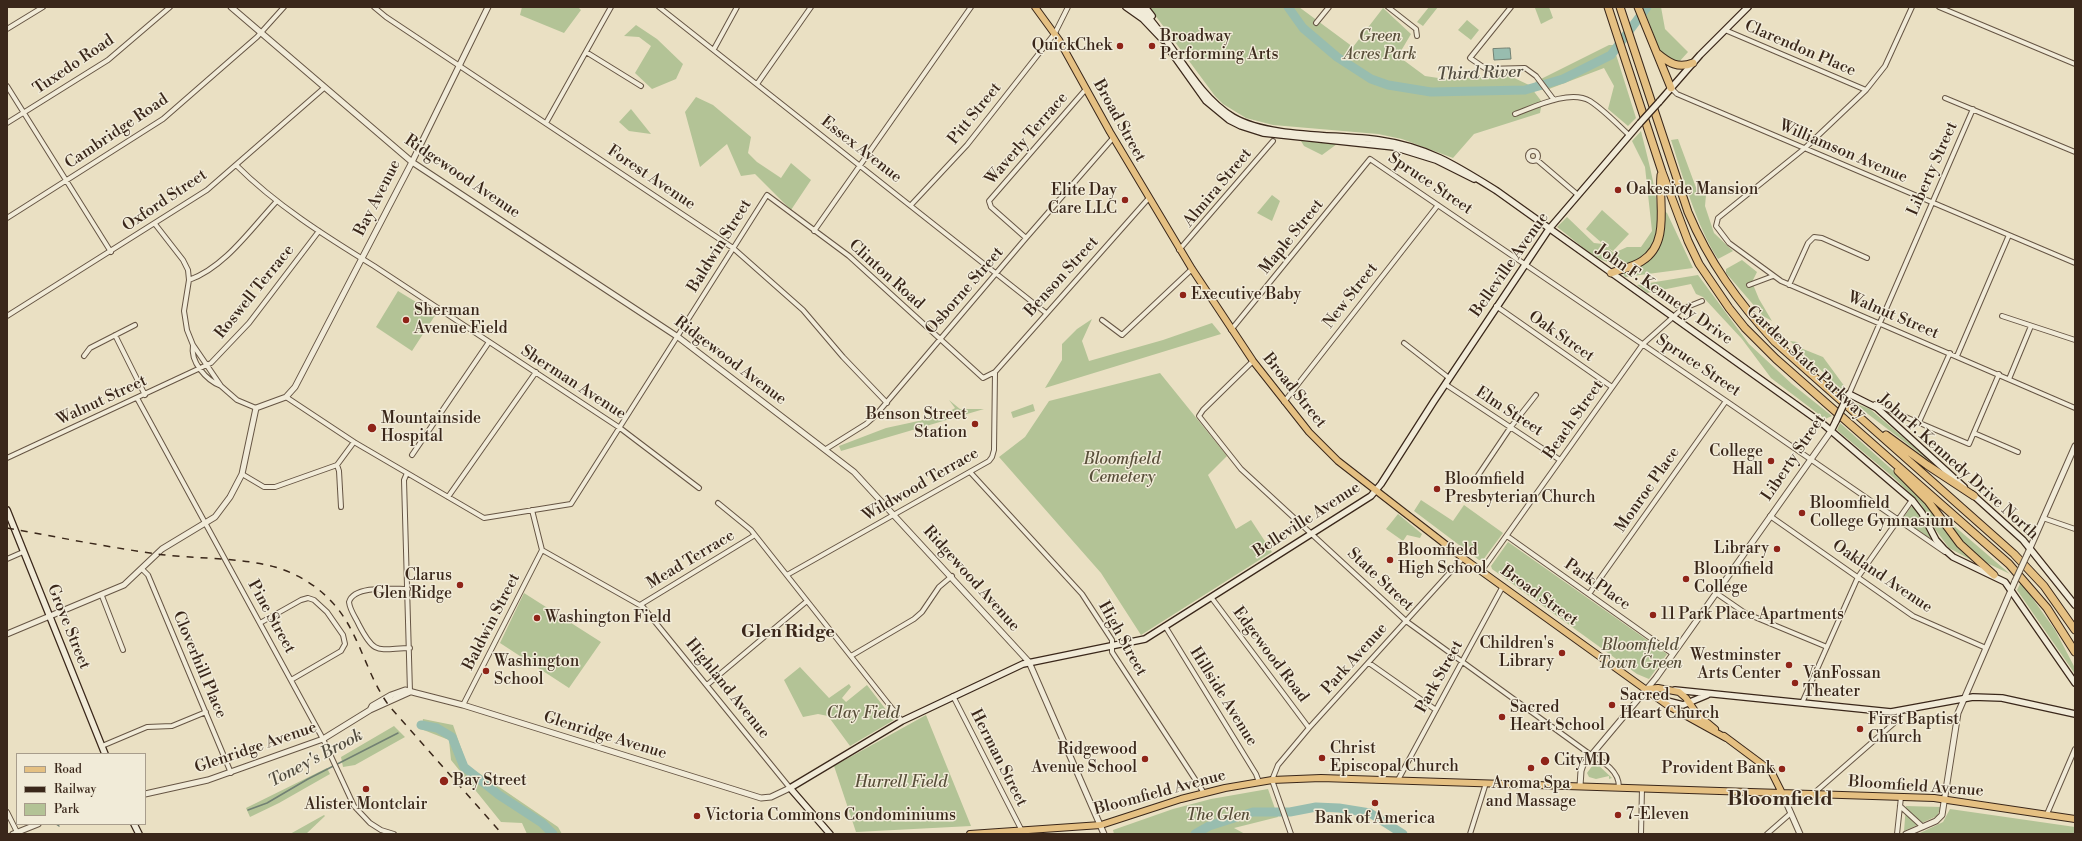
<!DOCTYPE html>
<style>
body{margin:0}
#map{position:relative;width:2082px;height:841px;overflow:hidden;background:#eae0c3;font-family:"Libre Bodoni",serif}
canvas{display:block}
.frame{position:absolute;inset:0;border:8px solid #3a271a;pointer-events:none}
.legend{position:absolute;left:16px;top:753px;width:130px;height:72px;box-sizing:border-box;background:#f1ebd8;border:1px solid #a89d8c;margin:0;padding:5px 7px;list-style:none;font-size:12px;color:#3a271a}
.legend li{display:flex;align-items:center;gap:8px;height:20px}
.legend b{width:20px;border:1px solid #a89d8c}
</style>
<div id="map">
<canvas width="2082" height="841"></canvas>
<div class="frame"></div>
<ul class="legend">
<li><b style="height:5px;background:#e5c082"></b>Road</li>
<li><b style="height:5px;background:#3a271a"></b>Railway</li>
<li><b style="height:11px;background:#b3c396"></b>Park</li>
</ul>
</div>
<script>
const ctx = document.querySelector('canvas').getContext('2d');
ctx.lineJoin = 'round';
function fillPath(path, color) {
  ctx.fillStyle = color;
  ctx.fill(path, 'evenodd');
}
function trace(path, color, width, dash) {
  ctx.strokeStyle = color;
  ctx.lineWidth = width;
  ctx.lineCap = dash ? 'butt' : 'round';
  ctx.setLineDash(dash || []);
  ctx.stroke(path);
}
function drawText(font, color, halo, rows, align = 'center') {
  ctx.font = font + ' "Libre Bodoni",serif';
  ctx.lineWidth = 3;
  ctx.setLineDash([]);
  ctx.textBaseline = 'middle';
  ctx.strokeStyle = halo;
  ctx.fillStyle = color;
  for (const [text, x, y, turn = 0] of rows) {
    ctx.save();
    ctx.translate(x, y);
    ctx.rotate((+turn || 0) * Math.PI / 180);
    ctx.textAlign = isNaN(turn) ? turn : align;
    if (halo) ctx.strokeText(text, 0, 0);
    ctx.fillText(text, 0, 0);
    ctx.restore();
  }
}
fillPath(new Path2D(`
 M522,7H578L581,10L564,33L520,15Z
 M1149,7H1299L1353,47L1383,8L1411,34L1398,56L1425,76L1445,79L1510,76L1529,85L1542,102L1540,113L1474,134L1453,158L1402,139L1378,134L1273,125L1246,118L1223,104L1215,96Z
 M1429,7H1438L1423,26L1417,22Z
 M1536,7H1549L1553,18L1541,24L1535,8Z
 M1643,7H1661L1665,29L1688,52L1679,62L1668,59L1660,51Z
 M1467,20L1479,30L1471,40L1458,30Z
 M636,25L657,39L683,64L676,79L652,89L635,73L651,46L639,37L624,36Z
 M1609,45H1613L1636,118L1628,126L1608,109L1614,86L1604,68L1549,89H1541L1535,82Z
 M696,97L713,105L751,137L748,153L757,162L781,178L791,163L811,180L791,210L755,174L741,176L727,144L700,167L685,112Z
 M631,109L651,134L629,131L619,122Z
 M1641,131C1647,157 1666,218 1654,242C1650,249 1646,254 1640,258C1630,266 1613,265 1602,260C1586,252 1571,237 1557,227L1567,217L1594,243L1603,244L1586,229L1602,210L1629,234L1613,251L1608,248L1614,253L1627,247H1641L1652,231L1645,167L1632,141Z
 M1678,139L1698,193L1706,195L1705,206L1714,233L1733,251L1718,259C1697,227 1683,177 1671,140Z
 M1301,141L1337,144L1322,155L1304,146Z
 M1272,195L1280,201L1272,221L1257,213Z
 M1664,211L1667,213L1693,268L1625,277L1623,272L1652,256Z
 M1742,260L1757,272L1752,282L1759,299L1772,321L1763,316L1726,273V269Z
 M1698,275L1749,344L1792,384L1832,416L1825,419L1771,378L1742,339L1703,297L1696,294L1691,284L1647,293L1637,285Z
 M398,291L436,314L412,351L376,327Z
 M1092,319L1082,341L1089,361L1163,340L1212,323L1221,334L1045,388L1062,360V344L1077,329Z
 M1790,341L1797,342L1803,349L1823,357L1845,387L1844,392Z
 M1160,373L1227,456L1208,475L1236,529L1251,520L1272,552L1141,635L1101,573L999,457L1025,437L1049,401Z
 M949,400L960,409H984L841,451L839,446L886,428L937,417L945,411L947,413L955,408Z
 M1852,402L1870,409L1935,465Z
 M1033,404L1035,411L1013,418L1011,412Z
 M1840,423L1907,483L1977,563L1949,548L1935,529L1921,504L1893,477L1837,430Z
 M1421,500L1453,521L1464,505L1503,533L1483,560H1479L1414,511Z
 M1911,507H1915L1931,539L1904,521V517Z
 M1398,514L1422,534L1420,538L1407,535L1403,541L1386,529Z
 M1946,519L2010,574L1987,563L1967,547Z
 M1508,542L1667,654L1649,679L1637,674L1492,569L1491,566Z
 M2021,582L2055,630L2075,668V674L2017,590Z
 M524,593L601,642L569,688L500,643Z
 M800,667L829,698L849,684L851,687L842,698L846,702L867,685L894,720L850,746L828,716L818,714L803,717L784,680Z
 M926,715L971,826L856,832L834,766Z
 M423,719L453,725L467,765L558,827L562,834H527L522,823L501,822L451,760L449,740L421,729Z
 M394,726L405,737L355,765L343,767L341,757Z
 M1595,762L1612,778L1609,779V776L1596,779L1589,777L1587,773Z
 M327,768L330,774L279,803L250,817L246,808Z
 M1268,789L1278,817L1234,828L1245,834H1114L1113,830L1173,809L1211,799Z
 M1906,806L1941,807L1937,816L1904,831Z
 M1950,809L2075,827V834H1918L1943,822Z
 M324,815L325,816L306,834H290Z`), '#b3c396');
const water = new Path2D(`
 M1507,48H1510L1511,59L1494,60L1493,49Z`);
fillPath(water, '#98bdaf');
trace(water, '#728173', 1);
trace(new Path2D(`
 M248,810L267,803L308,779L398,733
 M56,824L59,826`), '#728173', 1.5);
trace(new Path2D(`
 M1288,7L1303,28L1337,57L1371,79L1388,85L1431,92L1525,90L1563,79L1611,55L1647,7
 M421,725L437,728L452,737L464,767L499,795L542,823L553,834
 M1195,834L1209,826L1253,812H1290L1316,807L1339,808L1370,813L1403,834`), '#98bdaf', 9);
const minor = new Path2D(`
 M374,7L386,17L733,248L803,310L843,357L887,403
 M659,7L1046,313
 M1388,7L1416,29L1417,36
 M1511,7L1470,58L1486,69L1525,68L1536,76L1554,100
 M1912,7L1885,66L1866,90L1805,148L1718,218L1716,226L1729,243L1781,281L2075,408
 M1939,7L2075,64
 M1316,23L1329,7
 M7,29L43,7
 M1725,30L1866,90
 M714,49L737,7
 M586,52L641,86
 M757,84L811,7
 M7,86L111,252
 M1671,88L1677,94L2075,263
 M1945,98L2075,152
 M1515,114C1534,107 1570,89 1590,101C1604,110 1617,124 1629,135
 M7,123L108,60L170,7
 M546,123L611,7
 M1528 156a5 5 0 1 1 10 0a5 5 0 1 1-10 0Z
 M1537,160L1578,195
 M236,165C276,205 325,236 374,266L620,428L699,488
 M911,205L967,145L1026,70L1055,33L1068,7
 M7,218L163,119L257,37L284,7
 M155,224L183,260L188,270L189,280L184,311L187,330L193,345L221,386L237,400L256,408
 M814,231L971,7
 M1026,238L991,207L989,201L1086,89
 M1179,250L1273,141
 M189,280C224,268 251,229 276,202
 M1749,285L1773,276
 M1789,285L1808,243L1814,237L1822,238L1867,258
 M1496,306L1612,387
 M7,316L207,190L324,88
 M2002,316L2075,340
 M1102,320L1122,335L1192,269
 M1231,330L1370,159L1726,401L1945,552
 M115,335L145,395
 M1404,343L1449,378
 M193,345C190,362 206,380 221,386
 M84,356L90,348L135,325
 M1957,356L2009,235
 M1253,361L1203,410L1199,416L1241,469L1406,621L1591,755C1604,762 1619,771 1619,787
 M2009,379L2031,326
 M1445,384L1560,460
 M1849,394L1973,109
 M286,397L354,442L484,518L571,504L767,195L849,256L983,378L995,372L1148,199
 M137,398L323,739L354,806L370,823L381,830L394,834
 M1284,402L1438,205
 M1875,404L1969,444L1999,374
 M1919,422L1950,353
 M1974,433L2018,452
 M826,449L866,424L875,416L1026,238L1113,138
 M412,455L489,342
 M7,458L211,363L249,323L319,231
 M337,465L339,471L341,507
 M407,473L404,480L410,692
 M971,473L1082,594L1112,640V652L1204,793
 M242,474L264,487H275L337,465L354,442
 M1475,480L1510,428L1536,395
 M448,497L536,372
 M718,503L751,530L902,721
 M532,510L542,550L643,607L790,788
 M1770,516L1913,616L1986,648
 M2043,518L2075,529
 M1507,536L1673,654
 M7,559L23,552
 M142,569L148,575L231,773
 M1482,570L1643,344L1682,309L1702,301
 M787,575L989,461L992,457L994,450L995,372
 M408,589C392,589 354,585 349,602C350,611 356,618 359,625C375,656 378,649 410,648
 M1716,593L1745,613L1827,647
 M1589,594L1726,401
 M102,596L123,650
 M1211,597L1309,728
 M640,605L755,535
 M260,623L301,600L308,598L314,600L327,612L343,635L345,644L341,651L291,680
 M1165,626L1256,774L1259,782
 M851,656L914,619L922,612L939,587L952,576
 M1369,663L1436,710
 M707,685L807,601
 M953,696L1022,831
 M1802,703L1858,577L1912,500
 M463,705L542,550
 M102,746L147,727L172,726L206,712
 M1398,780L1503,586
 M1813,794L1893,724L1899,717V711
 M1900,806L1923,827
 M7,812L18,834
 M2047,814L2075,749
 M1291,834L1272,780L1278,765L1309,728L1463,558
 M1470,834L1486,783
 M1641,834L1642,788
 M1767,834L1791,813
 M1897,834L1901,797`);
const tertiary = new Path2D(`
 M231,7L412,162L678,337L854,472L1029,662L1104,834
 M2027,555L2075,446
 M7,634L124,585L162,549L215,517L230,497L242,474L256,408L286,397L295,387L412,162L488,7
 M370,710L372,706L391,695L405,690L416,693L463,705L761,798L771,797L790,788
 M1580,786L1581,771L1583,765L1656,678L1831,431
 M1782,793L1800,834
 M145,794L208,780L323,739L370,710L410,692
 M13,834L38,824
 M1906,834L1936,821L1942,815L1958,713L2015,581`);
const secondary = new Path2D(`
 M1126,7L1143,19L1163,40
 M1133,7L1142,15
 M1139,7C1172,39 1194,94 1233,117C1269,138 1337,134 1379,140C1428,147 1457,166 1497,191L1823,424L1912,500L1922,513L1936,540L1944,549L1953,557L2005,582L2075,683
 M1145,7L1152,16
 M1169,49L1206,101L1229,120L1241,126L1263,133L1394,147L1436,160L1474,179
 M1659,102L1700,55L1748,7
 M1847,397L1849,394L1877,408L1964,487
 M1831,431L1836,421
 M1972,494L2023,540L2075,605
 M7,510L105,754
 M1675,690L1891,712L1973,697L2002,698L2075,714
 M1663,700L1683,705L1707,695
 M134,824L139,834
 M830,834L790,788L902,721L1023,664L1145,639L1371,496L1381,484L1434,401L1549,229L1640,123`);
const primary = new Path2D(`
 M1035,7L1059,40L1110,132L1192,269L1253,361L1309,432L1338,461L1463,558L1670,707L1726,738
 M1646,689L1658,688L1679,692L1686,698L1697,714L1715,729
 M1724,736L1771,771L1782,793
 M970,834L1101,825L1181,799L1225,788L1272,780L1321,778L1934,798L2075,819`);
const motorway = new Path2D(`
 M1608,7L1662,172L1688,241L1699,264L1729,308L1745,328L1776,359L2009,564L2047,608L2075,652
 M1620,7L1688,212C1709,262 1738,302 1775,342L2014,554L2044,586L2075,630
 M1638,7L1671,88
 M1657,53C1669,63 1678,69 1693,63
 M1611,273C1622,269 1633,267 1642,261C1671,243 1658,202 1661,175
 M1886,435L1927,465L1974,496
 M1898,471L1928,501L1960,544L1994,575`);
trace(minor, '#654', 6);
trace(tertiary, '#654', 7);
trace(secondary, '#3a271a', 8);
trace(primary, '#3a271a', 8);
trace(motorway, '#3a271a', 9);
trace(minor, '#f1ebd8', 4);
trace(tertiary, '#f1ebd8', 5);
trace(secondary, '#f1ebd8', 5.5);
trace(primary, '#e5c082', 6);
trace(motorway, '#e5c082', 7);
trace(new Path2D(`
 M7,528C57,537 107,547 157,554C194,559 239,557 275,567C296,573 316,585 331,601C360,631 365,674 390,707L502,834`), '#3a271a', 1.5, [7, 7]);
const tertiaryBridge = new Path2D(`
 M2015,581L2027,555`);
const secondaryBridge = new Path2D(`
 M1640,123L1659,102
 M1836,421L1847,397`);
trace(tertiaryBridge, '#654', 7, []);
trace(secondaryBridge, '#3a271a', 8, []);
trace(tertiaryBridge, '#f1ebd8', 5);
trace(secondaryBridge, '#f1ebd8', 5.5);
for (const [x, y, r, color] of [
 [1120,46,4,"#8f2418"],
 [1152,46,4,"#8f2418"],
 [1618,190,4,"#8f2418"],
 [1125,200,4,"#8f2418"],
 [1183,295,4,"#8f2418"],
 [406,320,4,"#8f2418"],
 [975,424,4,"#8f2418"],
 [372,428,5,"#8f2418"],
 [1771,461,4,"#8f2418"],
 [1437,489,4,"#8f2418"],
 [1802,513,4,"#8f2418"],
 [1777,549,4,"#8f2418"],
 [1390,560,4,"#8f2418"],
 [1686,579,4,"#8f2418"],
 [460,585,4,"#8f2418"],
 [1653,615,4,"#8f2418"],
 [537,618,4,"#8f2418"],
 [1562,653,4,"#8f2418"],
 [1789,665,4,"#8f2418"],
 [486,671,4,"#8f2418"],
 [1795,683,4,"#8f2418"],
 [1612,705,4,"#8f2418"],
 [1502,717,4,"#8f2418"],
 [1860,729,4,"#8f2418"],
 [1322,758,4,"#8f2418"],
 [1145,759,4,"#8f2418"],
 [1545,761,5,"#8f2418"],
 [1531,768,4,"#8f2418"],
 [1782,769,4,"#8f2418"],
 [444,781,5,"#8f2418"],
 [366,789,4,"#8f2418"],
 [1375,803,4,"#8f2418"],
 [1618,815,4,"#8f2418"],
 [697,816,4,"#8f2418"]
]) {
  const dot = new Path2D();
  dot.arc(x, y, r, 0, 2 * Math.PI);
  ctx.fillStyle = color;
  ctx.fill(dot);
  trace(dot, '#f1ebd8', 1.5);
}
drawText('16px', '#3a271a', '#f1ebd8', [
 ["Broadway",1160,37],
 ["Performing Arts",1160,55],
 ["QuickChek",1112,46,"right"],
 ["Oakeside Mansion",1626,190],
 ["Elite Day",1117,191,"right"],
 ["Care LLC",1117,209,"right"],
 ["Executive Baby",1191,295],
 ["Sherman",414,311],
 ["Avenue Field",414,329],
 ["Benson Street",967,415,"right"],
 ["Station",967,433,"right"],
 ["Mountainside",381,419],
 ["Hospital",381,437],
 ["College",1763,452,"right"],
 ["Hall",1763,470,"right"],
 ["Bloomfield",1445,480],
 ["Presbyterian Church",1445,498],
 ["Bloomfield",1810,504],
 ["College Gymnasium",1810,522],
 ["Library",1769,549,"right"],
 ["Bloomfield",1398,551],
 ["High School",1398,569],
 ["Bloomfield",1694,570],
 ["College",1694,588],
 ["Clarus",452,576,"right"],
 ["Glen Ridge",452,594,"right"],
 ["11 Park Place Apartments",1661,615],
 ["Washington Field",545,618],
 ["Children's",1554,644,"right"],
 ["Library",1554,662,"right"],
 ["Westminster",1781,656,"right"],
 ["Arts Center",1781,674,"right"],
 ["Washington",494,662],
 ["School",494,680],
 ["VanFossan",1803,674],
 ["Theater",1803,692],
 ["Sacred",1620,696],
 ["Heart Church",1620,714],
 ["Sacred",1510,708],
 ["Heart School",1510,726],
 ["First Baptist",1868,720],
 ["Church",1868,738],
 ["Christ",1330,749],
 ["Episcopal Church",1330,767],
 ["Ridgewood",1137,750,"right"],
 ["Avenue School",1137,768,"right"],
 ["CityMD",1554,761],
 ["Provident Bank",1774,769,"right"],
 ["Bay Street",453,781],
 ["Aroma Spa",1531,784,"center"],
 ["and Massage",1531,802,"center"],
 ["Alister Montclair",366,805,"center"],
 ["7-Eleven",1626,815],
 ["Victoria Commons Condominiums",705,816],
 ["Bank of America",1375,819,"center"]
], 'left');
drawText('italic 16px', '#584e39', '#f1ebd8', [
 ["Green",1380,37],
 ["Acres Park",1380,55],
 ["Bloomfield",1122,460],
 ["Cemetery",1122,478],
 ["Bloomfield",1640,646],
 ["Town Green",1640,664],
 ["Clay Field",863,714],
 ["Hurrell Field",901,783],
 ["The Glen",1218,816]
]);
drawText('16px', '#3a271a', '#f1ebd8', [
 ["Clarendon Place",1800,49,23],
 ["Tuxedo Road",74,65,-34],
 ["Pitt Street",975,114,-51],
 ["Broad Street",1119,121,61],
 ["Cambridge Road",117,132,-34],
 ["Waverly Terrace",1027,139,-49],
 ["Essex Avenue",861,150,38],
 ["Williamson Avenue",1843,152,23],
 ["Liberty Street",1933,169,-66],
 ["Ridgewood Avenue",462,177,34],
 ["Forest Avenue",651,178,34],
 ["Spruce Street",1430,184,34],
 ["Almira Street",1218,188,-50],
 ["Bay Avenue",378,198,-63],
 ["Oxford Street",165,201,-34],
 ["Maple Street",1292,237,-51],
 ["Baldwin Street",720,246,-58],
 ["Belleville Avenue",1510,265,-55],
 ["Clinton Road",886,275,42],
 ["Benson Street",1062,277,-48],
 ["Osborne Street",965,291,-49],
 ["Roswell Terrace",255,292,-51],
 ["John F. Kennedy Drive",1664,295,35],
 ["New Street",1351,296,-52],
 ["Walnut Street",1893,316,23],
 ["Oak Street",1561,337,35],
 ["Ridgewood Avenue",730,361,37],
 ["Garden State Parkway",1806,363,43],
 ["Spruce Street",1698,366,34],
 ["Sherman Avenue",573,383,33],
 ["Broad Street",1294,391,51],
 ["Walnut Street",102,401,-25],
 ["Elm Street",1509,412,33],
 ["Beach Street",1574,420,-55],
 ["Liberty Street",1794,458,-56],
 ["John F. Kennedy Drive North",1958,467,42],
 ["Wildwood Terrace",921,485,-30],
 ["Monroe Place",1648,490,-55],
 ["Belleville Avenue",1307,520,-33],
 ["Mead Terrace",691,560,-31],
 ["Oakland Avenue",1882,577,34],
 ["Ridgewood Avenue",971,579,48],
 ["State Street",1380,580,43],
 ["Park Place",1597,585,35],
 ["Broad Street",1539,596,36],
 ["Pine Street",271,617,61],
 ["Baldwin Street",492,622,-63],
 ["Grove Street",68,627,68],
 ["High Street",1122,639,61],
 ["Edgewood Road",1270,655,53],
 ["Park Avenue",1355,659,-48],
 ["Cloverhill Place",199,665,67],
 ["Park Street",1440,677,-61],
 ["Highland Avenue",727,689,51],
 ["Hillside Avenue",1223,697,58],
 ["Glenridge Avenue",605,736,17],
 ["Glenridge Avenue",256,748,-19],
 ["Herman Street",998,758,63],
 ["Bloomfield Avenue",1916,787,4],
 ["Bloomfield Avenue",1160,793,-15]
]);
drawText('italic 17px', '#524c3f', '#f1ebd8', [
 ["Third River",1480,74,-2],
 ["Toney's Brook",316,759,-28]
]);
drawText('bold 18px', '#3a271a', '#f1ebd8', [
 ["Glen Ridge",788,633]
]);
drawText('bold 20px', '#3a271a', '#f1ebd8', [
 ["Bloomfield",1780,800]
]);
</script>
